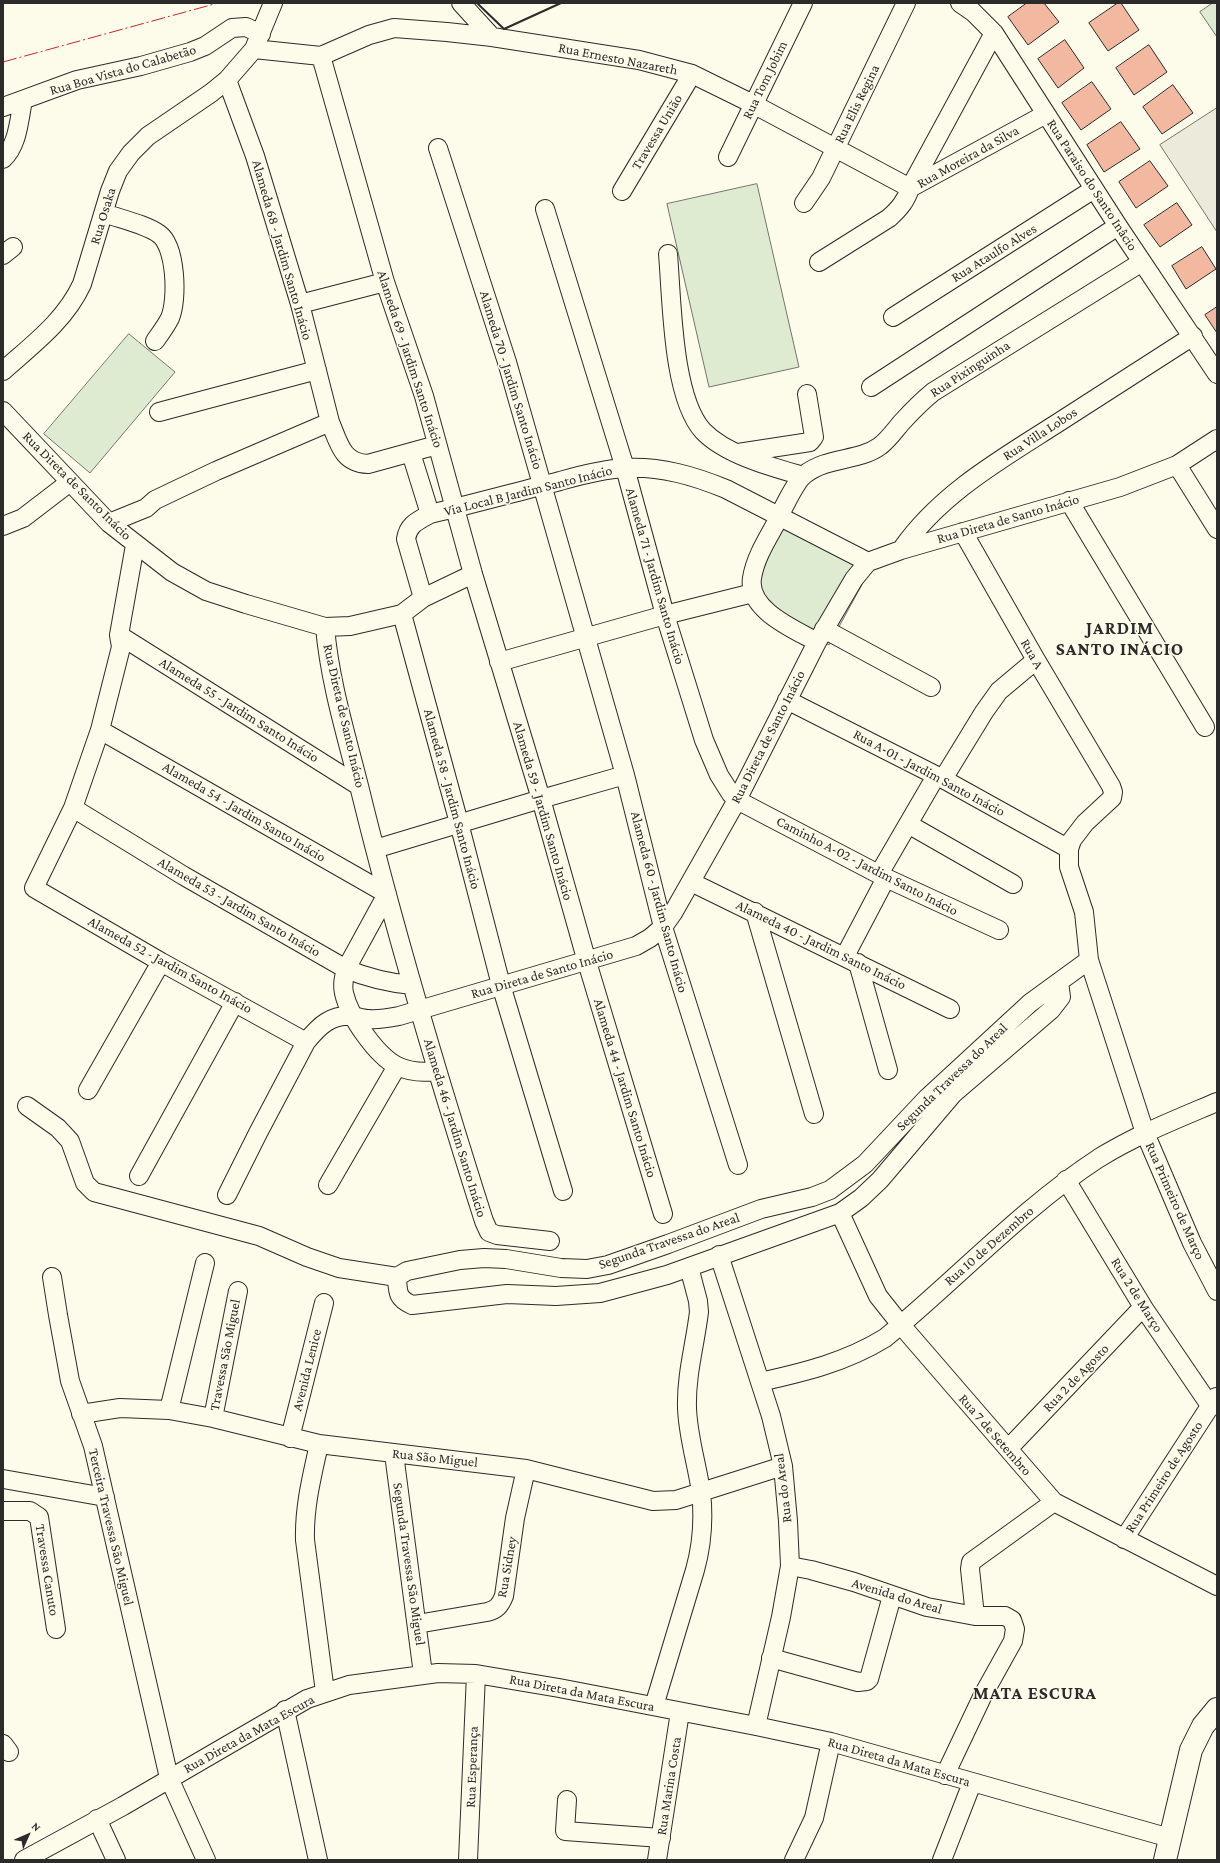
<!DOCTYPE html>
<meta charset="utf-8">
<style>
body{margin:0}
#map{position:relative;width:1220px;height:1863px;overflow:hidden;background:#fdfbea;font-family:"Crimson Pro",serif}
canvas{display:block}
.frame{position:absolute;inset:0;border:4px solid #2b2b2b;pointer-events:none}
.north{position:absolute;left:8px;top:1815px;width:40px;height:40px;-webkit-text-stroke:3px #fdfbea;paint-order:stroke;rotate:45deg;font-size:11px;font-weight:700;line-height:16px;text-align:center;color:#2b2b2b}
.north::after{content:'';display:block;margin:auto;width:14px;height:18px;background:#2b2b2b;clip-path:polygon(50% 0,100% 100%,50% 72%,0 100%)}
</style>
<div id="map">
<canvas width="1220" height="1863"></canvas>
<div class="frame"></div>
<div class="north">N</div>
</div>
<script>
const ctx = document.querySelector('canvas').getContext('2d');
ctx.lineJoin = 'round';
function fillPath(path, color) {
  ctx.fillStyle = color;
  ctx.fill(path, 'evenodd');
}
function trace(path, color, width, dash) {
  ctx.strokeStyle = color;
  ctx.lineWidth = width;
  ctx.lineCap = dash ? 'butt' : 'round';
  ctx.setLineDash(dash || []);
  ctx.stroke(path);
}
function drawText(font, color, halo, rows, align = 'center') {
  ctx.font = font + ' "Crimson Pro",serif';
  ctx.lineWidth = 3;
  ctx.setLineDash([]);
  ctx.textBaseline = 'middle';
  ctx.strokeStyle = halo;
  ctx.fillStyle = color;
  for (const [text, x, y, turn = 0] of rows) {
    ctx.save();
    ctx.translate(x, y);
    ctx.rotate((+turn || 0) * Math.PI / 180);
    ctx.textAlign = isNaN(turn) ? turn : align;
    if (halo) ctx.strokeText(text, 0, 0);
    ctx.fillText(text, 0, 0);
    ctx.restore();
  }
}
const green = new Path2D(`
 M1213,3H1217V37L1200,12Z
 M757,184L799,367L709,387L667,204Z
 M129,334L175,372L90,473L44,434Z
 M784,517L871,568L829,645L776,613L757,591L765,548Z`);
fillPath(green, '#deebd1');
trace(green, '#74746e', 1);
const parking = new Path2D(`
 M1217,108V232L1160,145Z`);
fillPath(parking, '#eceadb');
trace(parking, '#74746e', 1);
const building = new Path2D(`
 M1027,3H1044L1059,22L1028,45L1008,17Z
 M1118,3H1121L1139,30L1108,51L1089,23Z
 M1065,40L1084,68L1058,88L1038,59Z
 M1149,45L1167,72L1134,95L1116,68Z
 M1092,82L1111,109L1081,130L1062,103Z
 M1173,85L1193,113L1162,134L1143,107Z
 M1121,122L1140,149L1104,172L1087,145Z
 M1150,161L1168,186L1136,208L1119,182Z
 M1177,203L1192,225L1160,247L1144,225Z
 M1202,247L1216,269L1186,289L1172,266Z
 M1217,307V333L1205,315Z`);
fillPath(building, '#f2b8a0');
trace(building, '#2b2b2b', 1);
const minor = new Path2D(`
 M461,3L492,37
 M960,3L973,12L994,33L1118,226L1217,374
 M254,49L321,56L369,35L394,28L447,32L492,37L639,60L692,74L753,104L910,188L994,33
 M321,56L385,282L424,396L473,574L541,799L587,962L663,1214
 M227,80L255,156L300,304L330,422
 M3,107L77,80L141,66L190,52L205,46L232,28L246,27L261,34
 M438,148L507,362L625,775L663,927L738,1165
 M728,157L803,3
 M3,159C18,145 19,120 23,100
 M622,191L692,74
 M804,203L821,178L906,3
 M545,209L625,468L665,615L704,740L719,775L731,794L737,800L886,878L999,930
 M104,213C120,219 145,224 159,234C176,246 178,299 170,318C166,326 160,334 155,341
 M668,254C672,300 672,397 703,431C726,455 772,467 803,476
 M3,255L13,247
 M819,262L889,218C899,209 906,201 910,188L1046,114
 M300,304L385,282
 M893,317L1094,189
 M3,371C32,345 65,321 82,284L110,191L118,171L131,153L148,136L211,93L227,80L254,49L273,3
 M871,387L1118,226
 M3,411L109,523L172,572L206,591L246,604L325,627L350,626L402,614L423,598L473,574
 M159,412L317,370
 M411,453L430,514
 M738,453L810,442L814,437L807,394
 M1177,465L1217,529
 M1069,501L1205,727
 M109,523L146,508L155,500L216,471L330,422C339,443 342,463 368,464L437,445
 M3,526L23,518L70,482
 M963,532L1036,660L1111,786L1113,792L1112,798L1085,823L1072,840L1069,849V867L1084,912L1089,960L1145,1133L1192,1243L1217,1291
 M135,545L119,635L121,647L100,730L73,808L34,888L161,962L306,1042
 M901,550C939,495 998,461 1053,426C1100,396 1146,366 1193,336
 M423,598L406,539C408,525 417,521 430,514C473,504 516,492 560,481C581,475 603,469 625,468C661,466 694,476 726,489L868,562
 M402,614L459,823L501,985L563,1191
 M325,627C330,686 349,744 363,802C398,943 440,1083 484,1221L489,1232L497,1235L550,1241
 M824,629L931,687
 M119,635L359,786
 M817,642C794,629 747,610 752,578C755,559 766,541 775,525C780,514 796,481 804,475C828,456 858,462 880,446C889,439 895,430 902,422C912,411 922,401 933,392L1142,262
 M499,662L665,615L753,593
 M787,700L943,779L1069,849
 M100,730L387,894L346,969C344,977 342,984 344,993C349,1016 376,1055 397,1066C410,1072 422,1073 436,1071
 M943,779L984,712L999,691L1036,660
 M73,808L184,876L346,969C368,978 389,983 412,985
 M908,824L1013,884
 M375,849L541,799L625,775
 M879,874L936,776
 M691,882L950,1009
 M755,912L814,1114
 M845,956L886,878
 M858,963L888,1070
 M1059,982L1061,997L1051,1010L953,1094L880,1180L861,1198L840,1213L667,1275L600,1293L556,1296L507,1294L412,1305C397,1298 398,1293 397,1277L407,1271L460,1260L484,1258L506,1259L561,1268L587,1269L608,1265L668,1244L761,1209L812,1197L830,1190L865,1164L927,1098L1030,1003L1089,960
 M88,1090L161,962
 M27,1106L58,1128L70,1141L85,1183L94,1192L259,1236L307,1257L339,1268L397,1277
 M139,1176L235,1002
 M1066,1180L1143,1307L1211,1407
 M328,1185L397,1066
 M227,1195L258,1133L306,1042C319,1026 331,1014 353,1016C358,1017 363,1019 368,1019C379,1020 389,1018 399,1016L636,946L650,938L663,927L673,913L737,800L817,642L854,579L868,562L901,550L1120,487L1177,465L1217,439
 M840,1213L878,1296L901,1325L1054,1502L1217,1586
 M719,1255L771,1416L783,1466L788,1521L790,1566L781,1617L756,1726
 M52,1277L58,1315L70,1381L93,1446L169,1778L206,1860
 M760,1382C805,1372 846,1362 885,1338C957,1279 1021,1209 1099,1158C1136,1135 1177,1119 1217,1102
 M169,1410L205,1263
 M81,1414L120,1408L169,1410L213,1418L319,1444L526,1469L653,1501L676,1500L783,1466
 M213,1418L238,1291
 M290,1438L324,1303
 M319,1444C312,1476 304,1507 305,1540L325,1692
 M1008,1449L1143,1307
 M394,1454L423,1674
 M3,1479L105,1497
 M3,1511H30L39,1517L56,1629
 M1124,1539L1216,1397
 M790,1566L811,1570L854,1582L927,1607L975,1616H1005L1012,1620L1015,1629L1013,1641L983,1695L945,1775
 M975,1616L970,1569L971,1562L1054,1502
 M417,1624L487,1612C496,1610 500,1606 504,1596L515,1518L526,1469
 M771,1658L858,1682L867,1681L869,1679L892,1596
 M654,1706L695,1570C702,1545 704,1519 701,1492C697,1464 688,1437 687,1408C686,1375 695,1345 699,1312L698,1301L689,1267
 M285,1710L318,1860
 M3,1744L9,1752
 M567,1800L565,1831L661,1838
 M97,1819L116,1860
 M24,1860L123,1806L307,1699L349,1685L438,1673L476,1674L559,1688L756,1726L831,1742L1170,1838
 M468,1860L476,1674
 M657,1860L680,1712
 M794,1860L814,1818L831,1742
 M942,1860L972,1783`);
const major = new Path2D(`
 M1165,1860L1191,1750L1203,1726L1217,1709`);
trace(minor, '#2b2b2b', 20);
trace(major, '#2b2b2b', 24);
trace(minor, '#fdfbea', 18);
trace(major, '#fdfbea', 22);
trace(new Path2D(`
 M477,3L504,29L561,3`), '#2b2b2b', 2);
trace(new Path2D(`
 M3,62L218,3`), '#c62828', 1, [14, 3, 2, 3]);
drawText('14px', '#2b2b2b', '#fdfbea', [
 ["Rua Ernesto Nazareth",618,59,11],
 ["Rua Boa Vista do Calabetão",123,70,-16],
 ["Rua Tom Jobim",765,80,-64],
 ["Rua Elis Regina",857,104,-64],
 ["Travessa União",657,132,-59],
 ["Rua Moreira da Silva",968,157,-29],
 ["Rua Paraiso do Santo Inâcio",1092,185,57],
 ["Rua Osaka",103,216,-73],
 ["Alameda 68 - Jardim Santo Inácio",282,250,74],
 ["Rua Ataulfo Alves",994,253,-32],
 ["Alameda 69 - Jardim Santo Inácio",410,359,72],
 ["Rua Pixinguinha",970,369,-33],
 ["Alameda 70 - Jardim Santo Inácio",511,380,73],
 ["Rua Villa Lobos",1040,434,-33],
 ["Rua Direta de Santo Inácio",77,486,45],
 ["Via Local B Jardim Santo Inácio",528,491,-14],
 ["Rua Direta de Santo Inácio",1008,519,-16],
 ["Alameda 71 - Jardim Santo Inácio",655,576,74],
 ["Rua A",1032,654,60],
 ["Alameda 55 - Jardim Santo Inácio",239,710,32],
 ["Rua Direta de Santo Inácio",344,716,77],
 ["Rua Direta de Santo Inácio",768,737,-63],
 ["Rua A-01 - Jardim Santo Inácio",929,773,28],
 ["Alameda 58 - Jardim Santo Inácio",452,799,75],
 ["Alameda 59 - Jardim Santo Inácio",543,811,74],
 ["Alameda 54 - Jardim Santo Inácio",244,812,30],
 ["Caminho A-02 - Jardim Santo Inácio",867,866,27],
 ["Alameda 60 - Jardim Santo Inácio",659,902,75],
 ["Alameda 53 - Jardim Santo Inácio",239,907,30],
 ["Alameda 40 - Jardim Santo Inácio",821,945,26],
 ["Alameda 52 - Jardim Santo Inácio",170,965,29],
 ["Rua Direta de Santo Inácio",542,974,-16],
 ["Segunda Travessa do Areal",952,1077,-44],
 ["Alameda 44 - Jardim Santo Inácio",625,1088,73],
 ["Alameda 46 - Jardim Santo Inácio",455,1128,73],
 ["Rua Primeiro de Março",1175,1201,66],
 ["Segunda Travessa do Areal",669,1241,-19],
 ["Rua 10 de Dezembro",989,1246,-41],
 ["Rua 2 de Março",1137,1295,58],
 ["Travessa São Miguel",225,1355,-79],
 ["Avenida Lenice",307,1370,-76],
 ["Rua 2 de Agosto",1076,1378,-46],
 ["Rua 7 de Setembro",995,1435,49],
 ["Rua São Miguel",435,1458,6],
 ["Rua Primeiro de Agosto",1164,1477,-57],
 ["Rua do Areal",783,1488,-97],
 ["Terceira Travessa São Miguel",111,1527,77],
 ["Segunda Travessa São Miguel",409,1564,82],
 ["Rua Sidney",507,1567,-80],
 ["Travessa Canuto",47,1570,81],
 ["Avenida do Areal",897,1596,17],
 ["Rua Direta da Mata Escura",582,1693,11],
 ["Rua Direta da Mata Escura",249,1734,-29],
 ["Rua Direta da Mata Escura",899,1762,16],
 ["Rua Esperança",472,1767,-88],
 ["Rua Marina Costa",669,1786,-81]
]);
ctx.letterSpacing = '1px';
drawText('bold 18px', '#2b2b2b', '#fdfbea', [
 ["JARDIM",1120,628],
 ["SANTO INÁCIO",1120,649],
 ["MATA ESCURA",1035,1693]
]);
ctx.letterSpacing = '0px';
</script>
